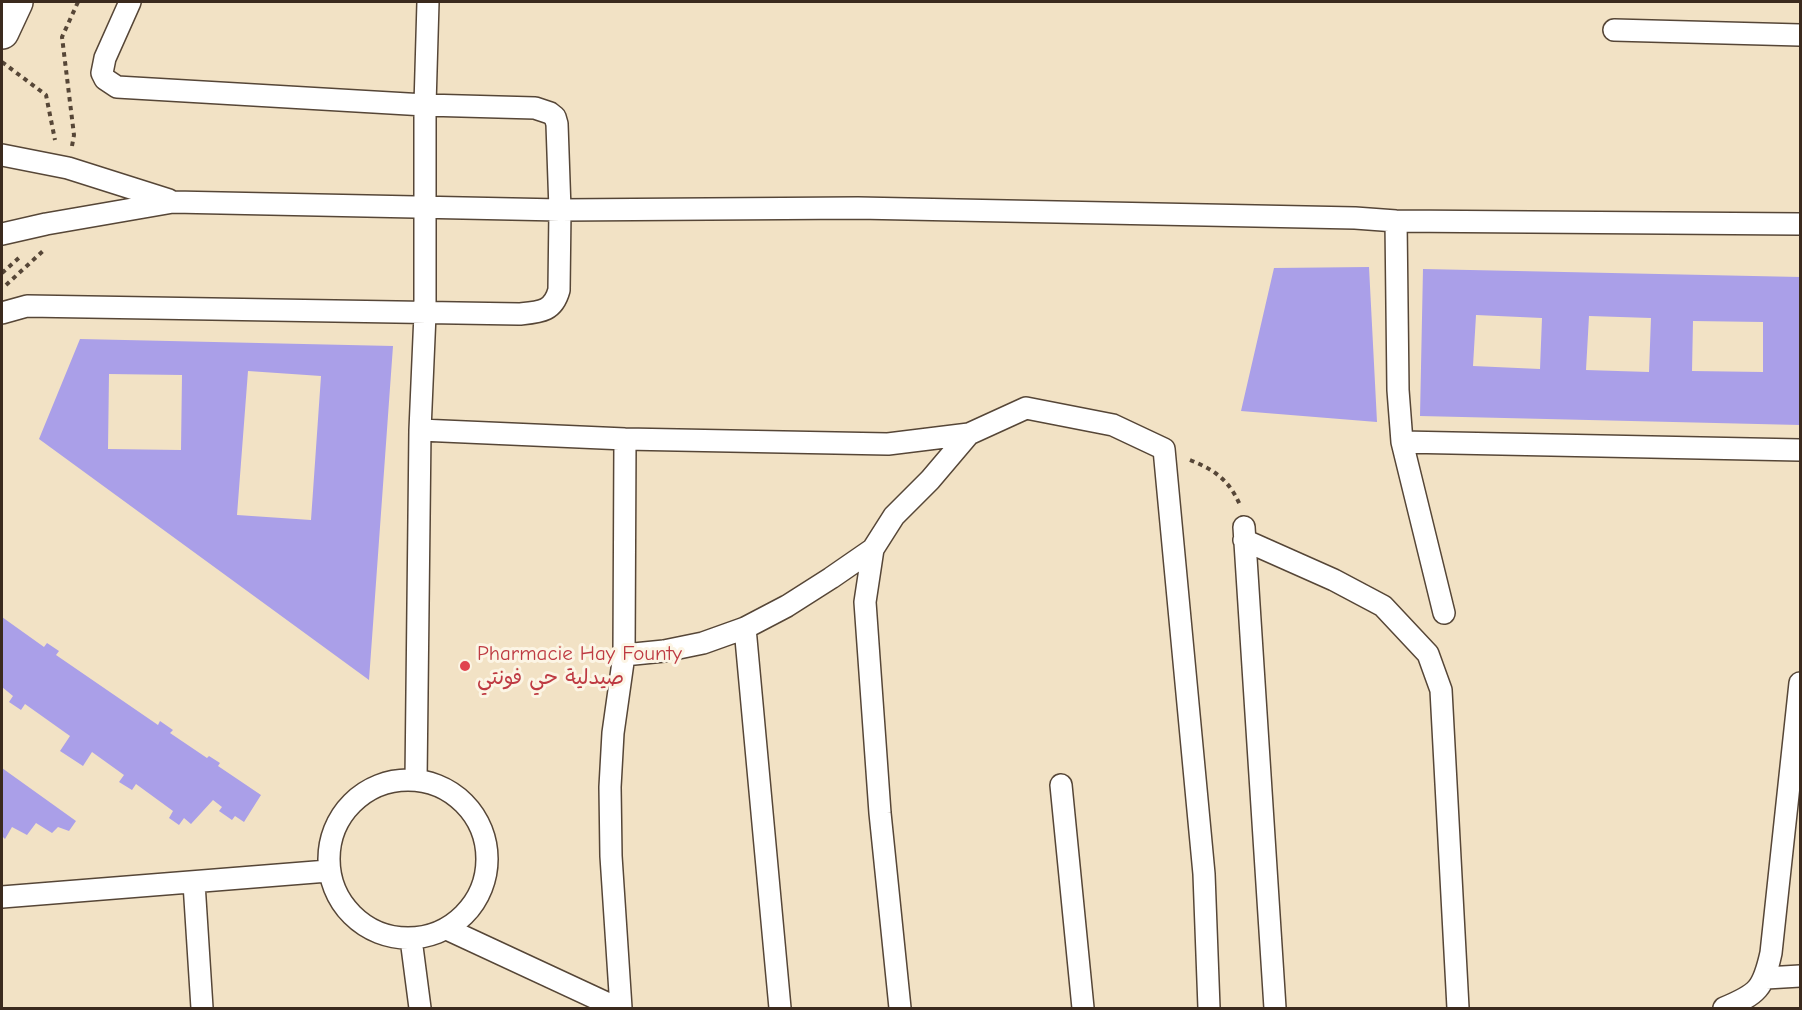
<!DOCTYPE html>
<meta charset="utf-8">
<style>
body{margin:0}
#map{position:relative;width:1802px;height:1010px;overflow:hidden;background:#f2e2c5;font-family:"Comic Neue",sans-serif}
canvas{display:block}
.frame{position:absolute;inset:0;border:3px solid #3b2a1e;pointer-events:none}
</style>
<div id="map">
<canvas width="1802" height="1010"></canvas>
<div class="frame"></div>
</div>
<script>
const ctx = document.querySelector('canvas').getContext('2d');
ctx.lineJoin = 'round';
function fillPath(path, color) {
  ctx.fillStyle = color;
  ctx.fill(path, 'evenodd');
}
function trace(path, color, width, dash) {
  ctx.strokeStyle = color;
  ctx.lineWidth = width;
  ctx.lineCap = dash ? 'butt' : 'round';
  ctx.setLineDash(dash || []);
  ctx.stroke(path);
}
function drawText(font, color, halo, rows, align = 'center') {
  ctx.font = font + ' "Comic Neue","Playpen Sans Arabic",sans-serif';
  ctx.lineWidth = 6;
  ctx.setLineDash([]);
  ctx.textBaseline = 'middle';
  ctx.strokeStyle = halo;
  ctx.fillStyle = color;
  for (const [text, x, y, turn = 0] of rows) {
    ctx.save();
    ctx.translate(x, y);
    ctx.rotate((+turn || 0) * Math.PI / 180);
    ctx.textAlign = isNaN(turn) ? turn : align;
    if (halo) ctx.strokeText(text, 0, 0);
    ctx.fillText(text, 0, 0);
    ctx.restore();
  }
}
fillPath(new Path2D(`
 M1369,267L1377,422L1241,411L1274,268Z
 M1423,269L1800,277V425L1420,416ZM1476,315L1542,318L1540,369L1473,366ZM1589,316L1651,318L1649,372L1586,370ZM1693,321L1763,322V372L1692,371Z
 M80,339L393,346L369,680L39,439ZM248,371L321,376L311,520L237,515ZM109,374L182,375L181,450L108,449Z
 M2,617L44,647L47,643L59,651L56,655L158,725L160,721L173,730L170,733L207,758L209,756L220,763L218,766L261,795L244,822L235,816L232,820L219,811L222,807L213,800L191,824L184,818L179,825L169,818L173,811L136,784L132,790L119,782L124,775L92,752L83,766L60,751L70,736L25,704L21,710L9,702L13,696L2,687Z
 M2,768L76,821L69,831L58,827L52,833L36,823L27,835L12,827L5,839L2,836Z`), '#aa9fe8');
const minor = new Path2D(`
 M1614,30L1800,35
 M2,155L68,168L169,200
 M1396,221L1398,390L1402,442L1444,613
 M2,234L46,224L173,202L560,210L858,208L1355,218L1396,221L1800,224
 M2,313L27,306L519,314C540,312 553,312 559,290L560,210L557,124L555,117L550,113L535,108L425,105L117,87L105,79L102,73L105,58L130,2
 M420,430L625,439L888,444L969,434L1026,408L1113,425L1164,449L1204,874L1209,1008
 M1402,442L1800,450
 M1244,527L1275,1008
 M1244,540L1334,580L1383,606L1428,654L1441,690L1458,1008
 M873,549L865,602L880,813L900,1008
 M745,628L780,1008
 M624,655L664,651L703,643L745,628L787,606L831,578L873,549L894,516L930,480L969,434
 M329 859a79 79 0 1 1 158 0a79 79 0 1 1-158 0Z
 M416,780L420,430L425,314V105L428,2
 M1061,785L1083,1008
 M194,883L202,1008
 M2,897L328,871
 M447,929L617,1008
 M411,939L420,1008
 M1766,978L1800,976
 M621,1008L611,856L610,787L613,733L624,655L625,439
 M1724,1008C1758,994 1763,989 1771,953L1800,683`);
const primary = new Path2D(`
 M2,32L16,2`);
trace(minor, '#564637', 24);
trace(primary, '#564637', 36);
trace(new Path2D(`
 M2,62L46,95L55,140
 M72,146L74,135L62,37L78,2
 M2,273L21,256
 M6,285L43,251
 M1190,460C1215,470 1229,480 1240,505`), '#564637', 4, [4.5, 4.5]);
trace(minor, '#fff', 21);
trace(primary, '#fff', 33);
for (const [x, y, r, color] of [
 [465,666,6,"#e0444e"]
]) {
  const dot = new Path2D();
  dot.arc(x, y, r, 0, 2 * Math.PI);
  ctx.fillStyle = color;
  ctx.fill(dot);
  trace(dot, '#fcf5e5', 2);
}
drawText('21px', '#be3a42', '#fcf5e5', [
 ["Pharmacie Hay Founty",477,654],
 ["صيدلية حي فونتي",477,678]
], 'left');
</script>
